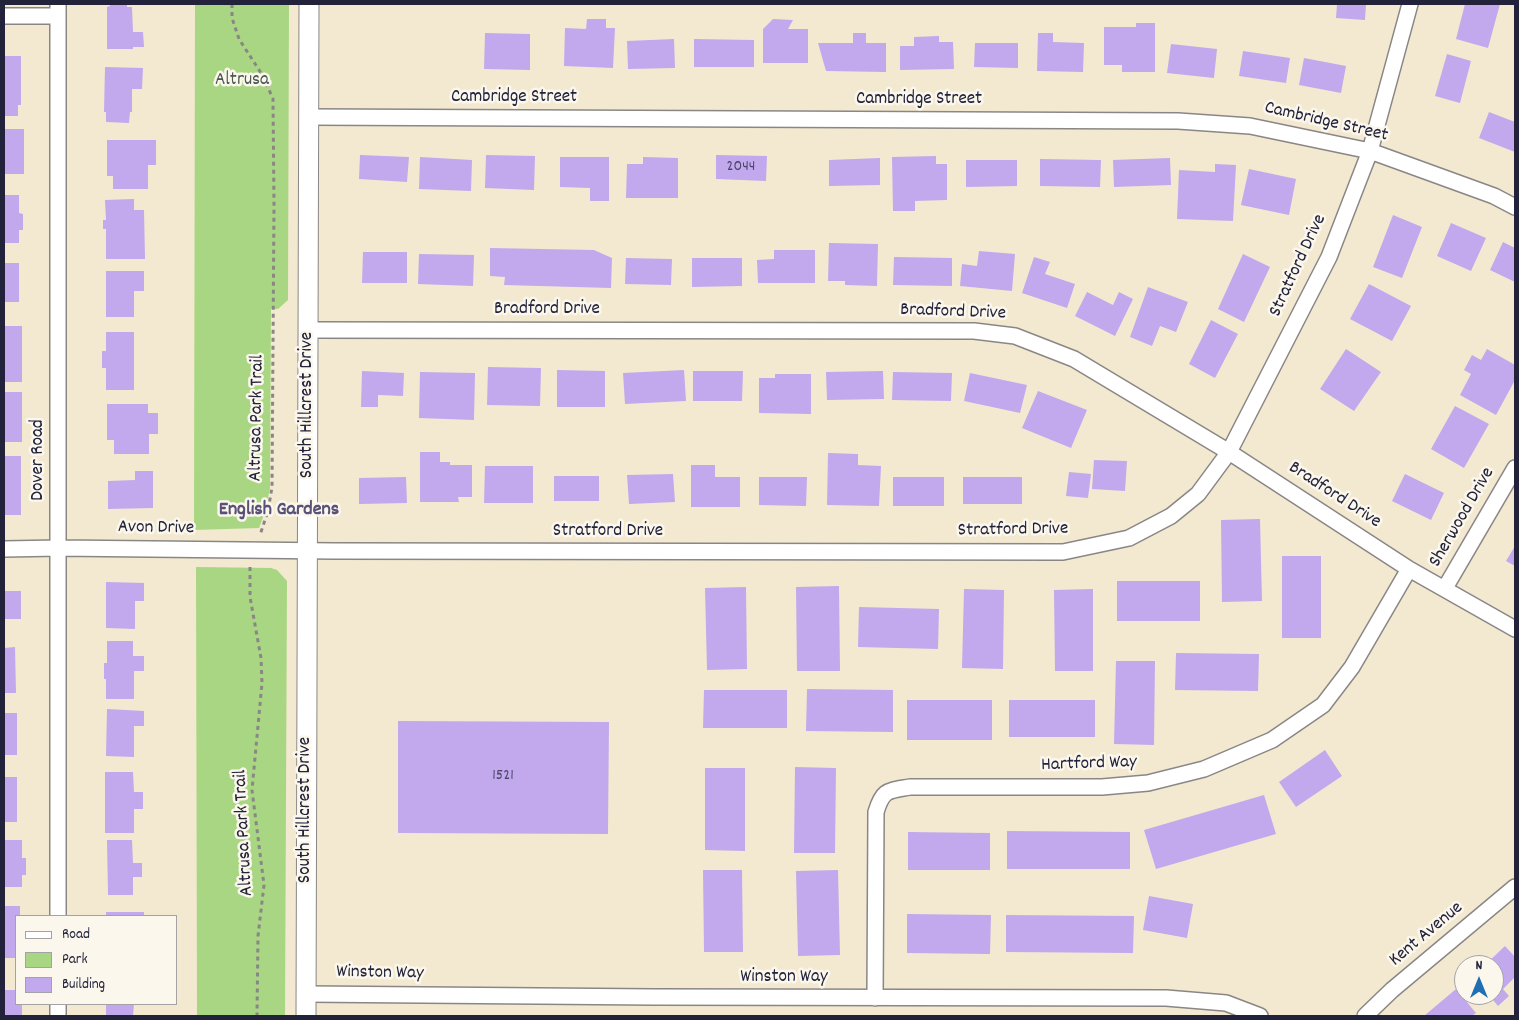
<!DOCTYPE html>
<style>
body{margin:0}
#map{position:relative;width:1519px;height:1020px;overflow:hidden;background:#f3e9d1;font-family:Dekko,sans-serif}
canvas{display:block}
.frame{position:absolute;inset:0;border:5px solid #22223b;pointer-events:none}
.legend{position:absolute;left:15px;top:915px;width:162px;height:90px;box-sizing:border-box;background:#fbf7ec;border:1px solid #a4a2a5;margin:0;padding:6px 9px;list-style:none;font-size:15px;color:#22223b}
.legend li{display:flex;align-items:center;gap:10px;height:25px}
.legend b{width:25px;border:1px solid #a4a2a5}
.north{position:absolute;left:1454px;top:955px;width:50px;height:50px;box-sizing:border-box;background:#fbf7ec;border:1px solid #a4a2a5;border-radius:50%;rotate:0deg;font-size:14px;font-weight:700;line-height:20px;text-align:center;color:#22223b}
.north::after{content:'';display:block;margin:auto;width:18px;height:22px;background:#1f6fb2;clip-path:polygon(50% 0,100% 100%,50% 72%,0 100%)}
</style>
<div id="map">
<canvas width="1519" height="1020"></canvas>
<div class="frame"></div>
<ul class="legend">
<li><b style="height:6px;background:#fff"></b>Road</li>
<li><b style="height:14px;background:#a9d682"></b>Park</li>
<li><b style="height:14px;background:#c2a8ed"></b>Building</li>
</ul>
<div class="north">N</div>
</div>
<script>
const ctx = document.querySelector('canvas').getContext('2d');
ctx.lineJoin = 'round';
function fillPath(path, color) {
  ctx.fillStyle = color;
  ctx.fill(path, 'evenodd');
}
function trace(path, color, width, dash) {
  ctx.strokeStyle = color;
  ctx.lineWidth = width;
  ctx.lineCap = dash ? 'butt' : 'round';
  ctx.setLineDash(dash || []);
  ctx.stroke(path);
}
function drawText(font, color, halo, rows, align = 'center') {
  ctx.font = font + ' Dekko,sans-serif';
  ctx.lineWidth = 5;
  ctx.setLineDash([]);
  ctx.textBaseline = 'middle';
  ctx.strokeStyle = halo;
  ctx.fillStyle = color;
  for (const [text, x, y, turn = 0] of rows) {
    ctx.save();
    ctx.translate(x, y);
    ctx.rotate((+turn || 0) * Math.PI / 180);
    ctx.textAlign = isNaN(turn) ? turn : align;
    if (halo) ctx.strokeText(text, 0, 0);
    ctx.fillText(text, 0, 0);
    ctx.restore();
  }
}
fillPath(new Path2D(`
 M195,4H289L288,300L278,309H271L270,488L265,512L259,528L194,530Z
 M196,567L271,568L277,570L287,581L285,1016H197Z`), '#a9d682');
fillPath(new Path2D(`
 M110,4H127V7H132L133,32H143L144,47H133V49H107V7L110,6Z
 M1337,4H1366L1365,20L1336,18Z
 M1465,4H1500L1488,48L1456,39Z
 M587,19H606V28H615L613,68L564,66L565,28L586,29Z
 M773,19L793,20L788,29H808V63H763V29Z
 M1136,23H1155V72H1122V65H1104V27H1136Z
 M485,33L530,34V70L484,69Z
 M853,33H866V43H886V72L826,71L818,43H853Z
 M1038,33H1053V42L1084,43L1083,72L1037,71Z
 M939,36V42H953L954,69L900,70V46H914V37Z
 M674,39L675,68L628,69L627,41Z
 M694,39L754,40V67H694Z
 M975,43H1018V68L974,67Z
 M1171,44L1217,49L1214,78L1167,73Z
 M1243,51L1290,58L1286,83L1239,76Z
 M1447,54L1471,61L1460,103L1435,96Z
 M4,56H21V105H18V116H4Z
 M1304,58L1346,66L1341,93L1299,85Z
 M105,67L143,68L142,89H132V112H130L129,123L106,122V112H104Z
 M1489,112L1515,122V152L1479,138Z
 M4,129H24V174H4Z
 M107,140H156V165H148V189H113V176H107Z
 M360,155L409,157L407,182L359,179Z
 M486,155L535,156L534,190L485,188Z
 M716,155L767,156L766,181L716,179Z
 M936,156V164H947V200L915,201V211H893L892,157Z
 M420,157L472,160L471,191L419,189Z
 M560,157H609V201H590V188L560,187Z
 M643,157L678,158V198H626L627,164H643Z
 M880,158V185L829,186V160Z
 M1170,158L1171,185L1114,187L1113,160Z
 M1040,159L1101,160L1100,187L1040,186Z
 M966,160H1017V186L966,187Z
 M1215,164L1236,165L1233,221L1177,219L1179,170L1215,172Z
 M1249,169L1296,179L1289,215L1241,205Z
 M4,195H19V213L23,214V230H19V243H4Z
 M134,199V210H144L145,259H106V229H103V220H106L105,200Z
 M1393,215L1422,227L1402,278L1373,267Z
 M1451,223L1486,238L1471,271L1437,256Z
 M1503,242L1515,248V282L1490,270Z
 M829,243L878,244L877,286L845,285V281H828Z
 M490,248L594,250L612,258L611,288L504,285L505,277L490,276Z
 M774,250H815V283H758L757,260L774,259Z
 M979,251L1015,254L1012,291L960,286L962,264L977,266Z
 M363,252H407V283H362Z
 M419,254L474,255L473,286L418,284Z
 M1243,254L1270,267L1244,322L1218,309Z
 M894,257L952,258V286L893,285Z
 M1034,257L1050,262L1045,274L1075,284L1067,308L1022,293Z
 M626,258L672,259L671,285L625,284Z
 M692,258H742V286L692,287Z
 M4,263H19V302H4Z
 M106,271H144V291H134V317H106Z
 M1369,284L1411,306L1392,341L1350,319Z
 M1148,287L1188,302L1176,332L1160,326L1152,346L1130,337Z
 M1087,292L1113,305L1119,292L1133,299L1115,336L1075,316Z
 M1211,320L1238,334L1215,378L1189,364Z
 M4,326H22V382H4Z
 M106,332H134V390H106V368H102V351H106Z
 M1346,349L1381,372L1354,411L1320,389Z
 M1487,349L1515,365V380L1496,415L1460,395L1471,374L1464,370L1472,355L1481,360Z
 M488,367L541,368L540,406L487,405Z
 M557,370L605,371V407H557Z
 M684,370L686,401L625,404L623,373Z
 M362,371L404,373L403,396L378,395V407H361Z
 M693,371H743L742,401H693Z
 M883,371L884,399L827,400L826,372Z
 M420,372L475,373L474,420L419,418Z
 M893,372L952,373L951,401L892,400Z
 M970,373L1027,385L1020,413L964,401Z
 M775,374H811V414L759,413V378H775Z
 M1038,391L1087,410L1071,448L1022,428Z
 M4,392H22V442H4Z
 M107,404H148V413H158V434H149V454H114V440H107Z
 M1455,406L1489,424L1464,468L1431,449Z
 M420,452H440V462H450V465H472V497H458L459,502H420Z
 M828,453L858,454V465L881,466L879,506L827,505Z
 M4,456H21V515H4Z
 M1094,460L1127,461L1125,491L1092,489Z
 M691,465H715V477H740V507H691Z
 M485,466H533V503H484Z
 M135,471H153V508L108,509V481L135,480Z
 M1069,472L1091,474L1088,498L1066,496Z
 M673,474L675,502L629,504L627,475Z
 M1405,474L1444,493L1431,520L1392,501Z
 M554,476H599V501H554Z
 M406,477L407,503L359,504V478Z
 M759,477H807L806,506L759,505Z
 M893,477H944V506H893Z
 M963,477H1022V504H963Z
 M1260,519L1262,601L1222,602L1221,520Z
 M1515,546V566L1506,561Z
 M1282,556H1321V638H1282Z
 M1117,581H1200V621H1117Z
 M106,582L144,583V601H135V629L106,628Z
 M839,586L840,671H797L796,587Z
 M746,587L747,669L707,670L705,588Z
 M964,589L1004,590L1003,669L962,668Z
 M1093,589V671H1055L1054,590Z
 M4,591H21V619H4Z
 M859,607L939,609L938,649L858,647Z
 M107,641H133V656H144V671H134V699H106V679H104V663H107Z
 M15,647L16,693H4V648Z
 M1176,653L1259,654L1258,691L1175,690Z
 M1116,661H1155L1154,745L1114,744Z
 M807,689L893,690V732L806,731Z
 M704,690H787V728H703Z
 M907,700H992V740H907Z
 M1009,700H1095V737H1009Z
 M107,709L144,711V726H134V757L106,756Z
 M4,713H17V755H4Z
 M398,721L609,722L608,834L398,833Z
 M1325,750L1342,776L1296,807L1279,782Z
 M795,767L836,768L835,853H794Z
 M705,768H745V851L705,850Z
 M105,772H133L134,792H143V809H134V833H105Z
 M4,777H17V822H4Z
 M1264,795L1276,834L1156,869L1144,830Z
 M1007,831L1130,832V869H1007Z
 M908,832L990,833V870H908Z
 M4,840H22V858H26V875H22V887H4Z
 M107,840H132L133,863H142V877H133V895H108Z
 M703,870H742L743,952H704Z
 M838,870L840,955L798,956L796,871Z
 M1149,896L1193,904L1187,938L1143,930Z
 M4,906H20V916H16V958H4Z
 M106,912H144V916H106Z
 M907,914L991,915L990,954L907,953Z
 M1006,915L1134,916L1133,953L1006,952Z
 M1505,946L1515,957V977L1503,989L1509,996L1498,1006L1489,995H1494V965H1485Z
 M1456,989L1476,1013L1472,1016H1424Z
 M4,990H16V1004H22V1016H4Z
 M106,1004H134L133,1016H106Z`), '#c2a8ed');
const minor = new Path2D(`
 M4,16H58
 M308,117L1178,121L1250,126L1370,151L1494,196L1515,207
 M308,330L974,331L1015,336L1074,359L1229,452L1409,569L1515,629
 M4,549L59,548L334,551L1063,552L1129,538L1171,516L1198,494L1229,452L1329,257L1370,151L1410,4
 M1445,588L1515,468
 M58,916V4
 M306,994L654,997L1166,998L1226,1003L1260,1016
 M875,998L876,812C883,789 888,791 910,787H1102L1148,783L1204,769L1272,740L1323,705L1352,667L1409,569
 M58,1016V1004
 M1365,1016L1392,990L1515,887`);
const tertiary = new Path2D(`
 M306,1016L309,4`);
trace(minor, '#8a8686', 18);
trace(tertiary, '#8a8686', 21);
trace(new Path2D(`
 M232,4V18L239,39L263,76L273,99L274,204L272,487L268,511L260,535
 M250,567V597L261,658L262,683L252,790L264,885L258,936L257,1016`), '#8a8686', 3, [4, 4]);
trace(minor, '#fff', 15);
trace(tertiary, '#fff', 19);
drawText('16px', '#4a4468', null, [
 ["2044",741,168],
 ["1521",503,777]
]);
drawText('19px', '#4a5850', '#fbf7ec', [
 ["Altrusa",242,81]
]);
drawText('19px', '#22223b', '#fbf7ec', [
 ["Cambridge Street",514,98],
 ["Cambridge Street",919,100],
 ["Cambridge Street",1326,123,13],
 ["Stratford Drive",1299,266,-65],
 ["Bradford Drive",547,310],
 ["Bradford Drive",953,313,2],
 ["South Hillcrest Drive",308,405,-90],
 ["Altrusa Park Trail",258,418,-89],
 ["Dover Road",39,460,-90],
 ["Bradford Drive",1334,496,33],
 ["Sherwood Drive",1463,518,-60],
 ["Avon Drive",156,529,1],
 ["Stratford Drive",1013,531,-1],
 ["Stratford Drive",608,532],
 ["Hartford Way",1089,765,-2],
 ["South Hillcrest Drive",306,810,-90],
 ["Altrusa Park Trail",245,833,-93],
 ["Kent Avenue",1427,935,-40],
 ["Winston Way",380,974,1],
 ["Winston Way",784,978]
]);
drawText('bold 20px', '#5a5179', '#fbf7ec', [
 ["English Gardens",279,511]
]);
</script>
